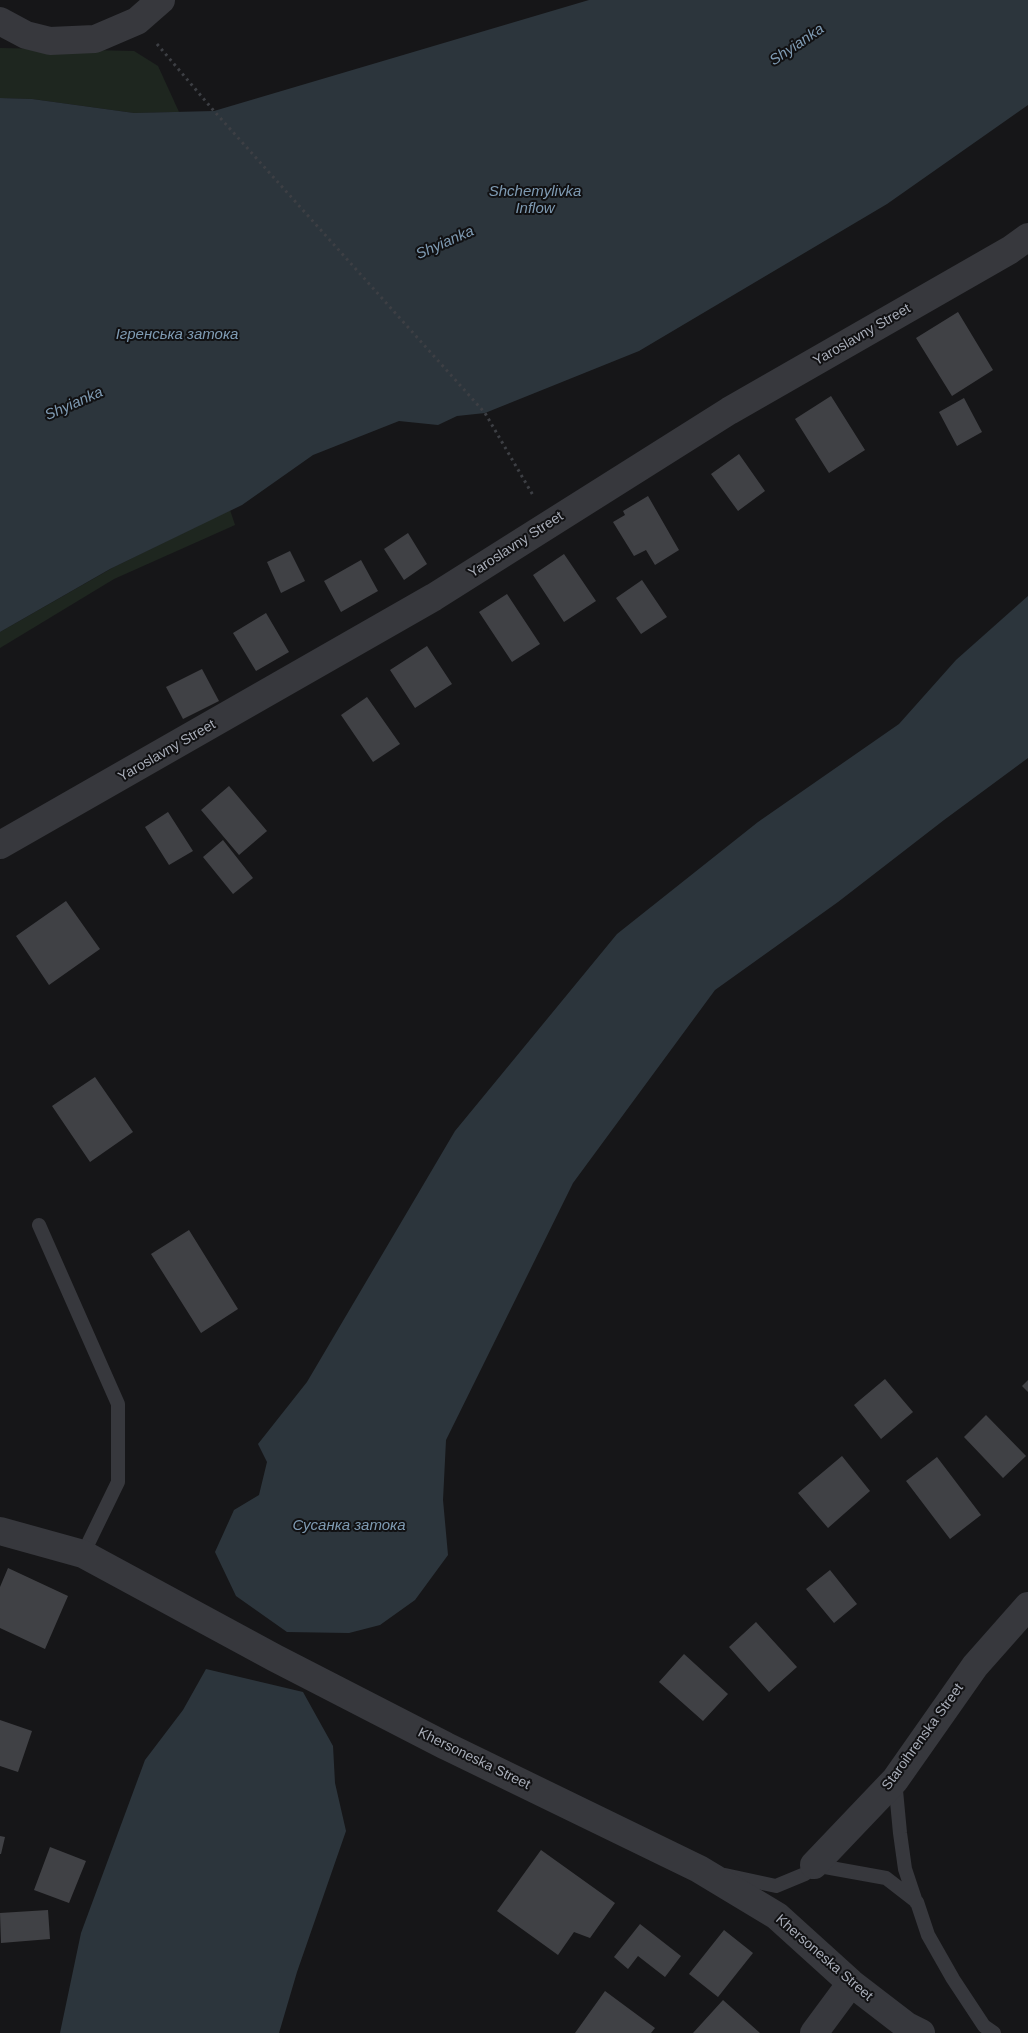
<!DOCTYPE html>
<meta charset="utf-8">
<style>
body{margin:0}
canvas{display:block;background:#161618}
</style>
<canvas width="1028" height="2033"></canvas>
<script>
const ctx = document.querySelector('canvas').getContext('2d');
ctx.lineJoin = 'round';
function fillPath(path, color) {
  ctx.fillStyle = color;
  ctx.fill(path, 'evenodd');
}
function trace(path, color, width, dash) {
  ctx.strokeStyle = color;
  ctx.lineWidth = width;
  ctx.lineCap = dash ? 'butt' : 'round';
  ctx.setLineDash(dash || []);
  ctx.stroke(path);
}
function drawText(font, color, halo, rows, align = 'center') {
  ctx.font = font + ' Arial,sans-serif';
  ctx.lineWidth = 4;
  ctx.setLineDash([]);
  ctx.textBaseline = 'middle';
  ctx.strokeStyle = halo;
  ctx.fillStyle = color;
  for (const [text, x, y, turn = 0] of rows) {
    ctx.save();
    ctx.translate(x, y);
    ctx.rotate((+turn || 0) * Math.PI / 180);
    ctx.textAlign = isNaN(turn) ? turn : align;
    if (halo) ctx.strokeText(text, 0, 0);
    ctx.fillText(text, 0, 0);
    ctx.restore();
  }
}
fillPath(new Path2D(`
 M0,48L134,51L158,66L179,112L134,113L32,99L0,98Z
 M230,510L235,525L114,579L0,648V632L114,567Z`), '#1e261f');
fillPath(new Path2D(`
 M589,0H1028V105L887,204L639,351L485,413L457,416L438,425L399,421L313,455L242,505L110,569L0,632V98L32,99L134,113L214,111Z
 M1028,596V758L944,820L838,902L715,990L573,1183L446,1440L443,1500L448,1555L415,1600L380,1625L349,1633L287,1632L236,1596L215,1552L234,1510L259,1495L267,1462L258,1444L307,1382L455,1131L617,934L758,822L899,724L956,660Z
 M206,1669L303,1692L333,1746L335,1783L346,1831L297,1972L279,2033H60L81,1933L145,1760L183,1710Z`), '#2c353c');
fillPath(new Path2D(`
 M958,312L993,370L952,396L916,338Z
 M831,396L865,450L829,473L795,419Z
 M964,398L982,432L957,446L939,412Z
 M739,454L765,491L738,511L711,474Z
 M648,496L679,550L655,565L646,550L634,556L613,522L625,515L623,511Z
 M408,533L427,564L404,580L384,549Z
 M290,551L305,581L281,593L267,562Z
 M564,554L596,601L564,622L533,575Z
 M361,560L378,591L341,612L324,581Z
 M642,580L667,617L641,634L616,598Z
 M507,594L540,644L512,662L479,612Z
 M266,613L289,652L256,671L233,633Z
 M427,646L452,684L415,708L390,670Z
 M202,669L219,701L183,719L166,687Z
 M367,697L400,744L373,762L341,715Z
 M229,786L267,831L239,855L201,810Z
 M168,812L193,851L169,865L145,827Z
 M223,840L253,878L233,894L203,857Z
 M66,901L100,949L49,985L16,936Z
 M95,1077L133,1132L90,1162L52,1106Z
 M189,1230L238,1309L201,1333L151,1254Z
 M885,1379L913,1412L881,1439L854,1405Z
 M1028,1380V1392L1022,1386Z
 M986,1415L1026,1456L1003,1478L964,1437Z
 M842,1456L870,1491L828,1528L798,1493Z
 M937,1457L981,1515L950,1539L906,1481Z
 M8,1568L68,1596L45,1649L0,1628V1587Z
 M830,1570L857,1604L834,1623L806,1589Z
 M756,1622L797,1667L769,1692L729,1647Z
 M684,1654L728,1694L703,1721L659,1682Z
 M0,1720L32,1731L18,1772L0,1766Z
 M0,1836L5,1837L1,1854H0Z
 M50,1847L86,1861L69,1903L34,1890Z
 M541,1850L615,1903L590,1938L574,1932L558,1955L497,1911Z
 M48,1910L50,1939L1,1943L0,1913Z
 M640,1924L681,1956L665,1977L638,1956L628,1969L614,1957Z
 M724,1930L753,1953L718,1997L689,1974Z
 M605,1991L655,2028L651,2033H575Z
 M723,2000L760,2033H693Z`), '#404145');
trace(new Path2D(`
 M157,44L214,111L485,413L534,497`), '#3d3f44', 3, [2.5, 4]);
trace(new Path2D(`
 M39,1225L118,1404V1482L83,1554
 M895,1780L900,1833L905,1869L916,1902
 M725,1875L776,1886L805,1874L814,1865L886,1878L917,1902L928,1935L953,1979L984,2026L994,2033`), '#37383d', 14);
trace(new Path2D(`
 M0,21L26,35L50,41L95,39L137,21L161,0
 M0,845L434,597L729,411L1010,250L1028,237
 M0,1531L83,1554L275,1658L446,1746L699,1869L777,1916L851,1983L907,2026L921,2033
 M814,1865L895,1780L975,1666L1028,1606
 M814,2033L851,1983`), '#37383d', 28);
drawText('14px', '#a8adb8', '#111113', [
 ["Yaroslavny Street",862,335,-30],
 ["Yaroslavny Street",516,545,-33],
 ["Yaroslavny Street",167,751,-30],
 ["Staroihrenska Street",923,1737,-54],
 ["Khersoneska Street",474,1759,26],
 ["Khersoneska Street",824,1958,41]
]);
drawText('italic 15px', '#7f9bb3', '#111113', [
 ["Shyianka",797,45,-34],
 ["Shchemylivka",535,192],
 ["Inflow",535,209],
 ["Shyianka",445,243,-24],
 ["Ігренська затока",177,335],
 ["Shyianka",74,404,-24],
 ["Сусанка затока",349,1526]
]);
</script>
